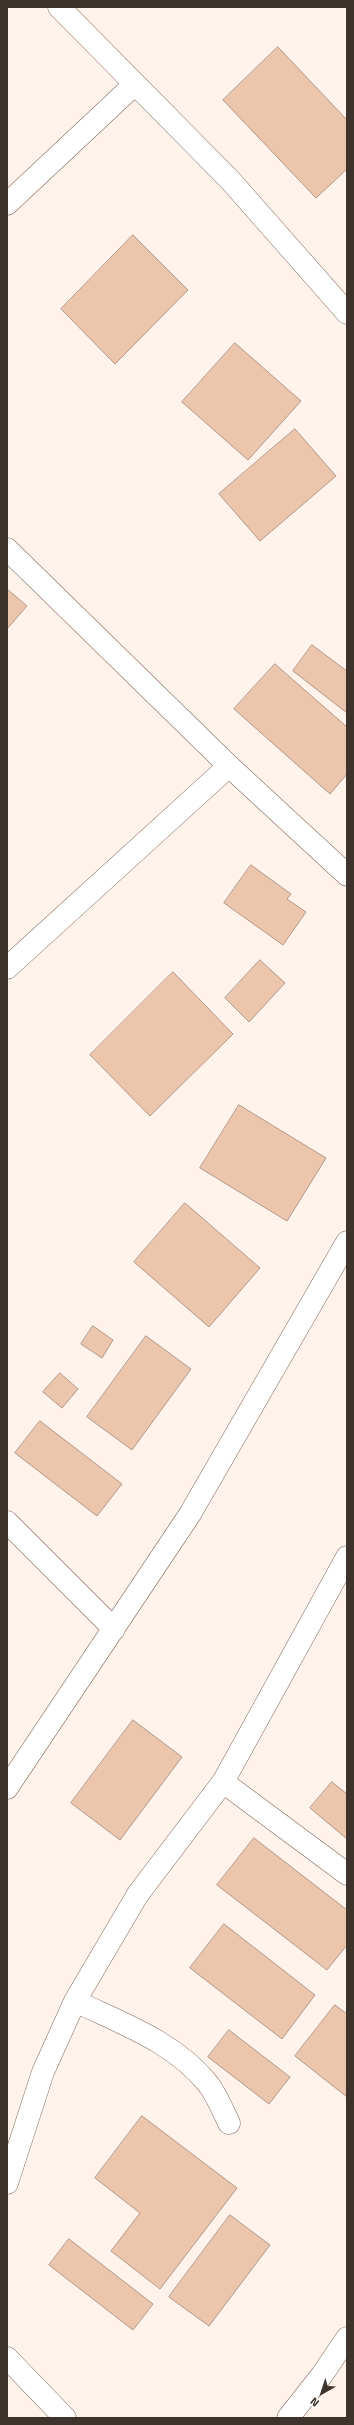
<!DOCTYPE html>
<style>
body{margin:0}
#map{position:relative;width:354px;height:2425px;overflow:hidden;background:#fff3ec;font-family:"Titillium Web",sans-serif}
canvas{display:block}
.frame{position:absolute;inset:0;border:8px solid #3d322c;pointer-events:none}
.north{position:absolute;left:302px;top:2373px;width:40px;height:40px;-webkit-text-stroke:3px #fff;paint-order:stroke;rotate:219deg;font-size:11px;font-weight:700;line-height:16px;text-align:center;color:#3d322c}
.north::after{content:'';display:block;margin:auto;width:14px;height:18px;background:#3d322c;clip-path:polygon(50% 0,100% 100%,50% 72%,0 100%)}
</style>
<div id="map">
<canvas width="354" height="2425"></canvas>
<div class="frame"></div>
<div class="north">N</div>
</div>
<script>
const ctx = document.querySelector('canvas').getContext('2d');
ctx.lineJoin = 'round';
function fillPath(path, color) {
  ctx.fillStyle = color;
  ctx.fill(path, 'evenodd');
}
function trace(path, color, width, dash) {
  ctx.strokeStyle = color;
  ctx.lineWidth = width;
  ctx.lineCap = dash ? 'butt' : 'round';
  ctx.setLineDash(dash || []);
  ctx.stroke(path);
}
const building = new Path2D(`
 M278,47L347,120V169L316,198L223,100Z
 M133,235L188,290L115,364L61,309Z
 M235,343L301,401L248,460L182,402Z
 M295,429L336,476L260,541L219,494Z
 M7,589L27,606L7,629Z
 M312,645L347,671V713L293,671Z
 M275,664L347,727V774L330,794L234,709Z
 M251,865L291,894L287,899L306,912L283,945L224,903Z
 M260,960L285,983L249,1022L225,998Z
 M173,972L233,1034L150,1116L90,1055Z
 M239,1105L326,1158L287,1221L200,1168Z
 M185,1203L260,1268L209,1327L134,1262Z
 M93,1326L113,1340L102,1358L81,1344Z
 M146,1336L191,1369L132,1450L87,1417Z
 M60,1373L78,1389L62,1408L43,1392Z
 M40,1421L122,1484L97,1516L15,1453Z
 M133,1720L182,1757L120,1840L71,1803Z
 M332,1782L347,1794V1839L310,1808Z
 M254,1838L347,1910V1945L327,1970L217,1885Z
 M224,1924L315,1995L282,2039L190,1968Z
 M335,2005L347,2014V2097L295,2056Z
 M229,2030L290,2077L269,2104L208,2057Z
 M142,2116L237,2188L160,2289L111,2251L140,2213L95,2178Z
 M230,2215L270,2245L209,2326L169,2297Z
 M69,2239L153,2304L133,2330L49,2265Z`);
fillPath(building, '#ecc5ad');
trace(building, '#b29787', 1);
const minor = new Path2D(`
 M59,7L230,180L347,313
 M7,204L134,85
 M7,549L229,766L347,875
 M7,968L229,766
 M7,1522L114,1629
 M223,1782L347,1874
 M7,1788L190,1514L347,1242
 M75,2001C123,2024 175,2042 209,2085C217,2096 223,2111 229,2123
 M7,2183L43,2072L75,2001L138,1894L223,1782L347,1557
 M7,2358L65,2418
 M288,2418L322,2375L347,2338`);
trace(minor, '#7f6758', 23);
trace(minor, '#fff', 22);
</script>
